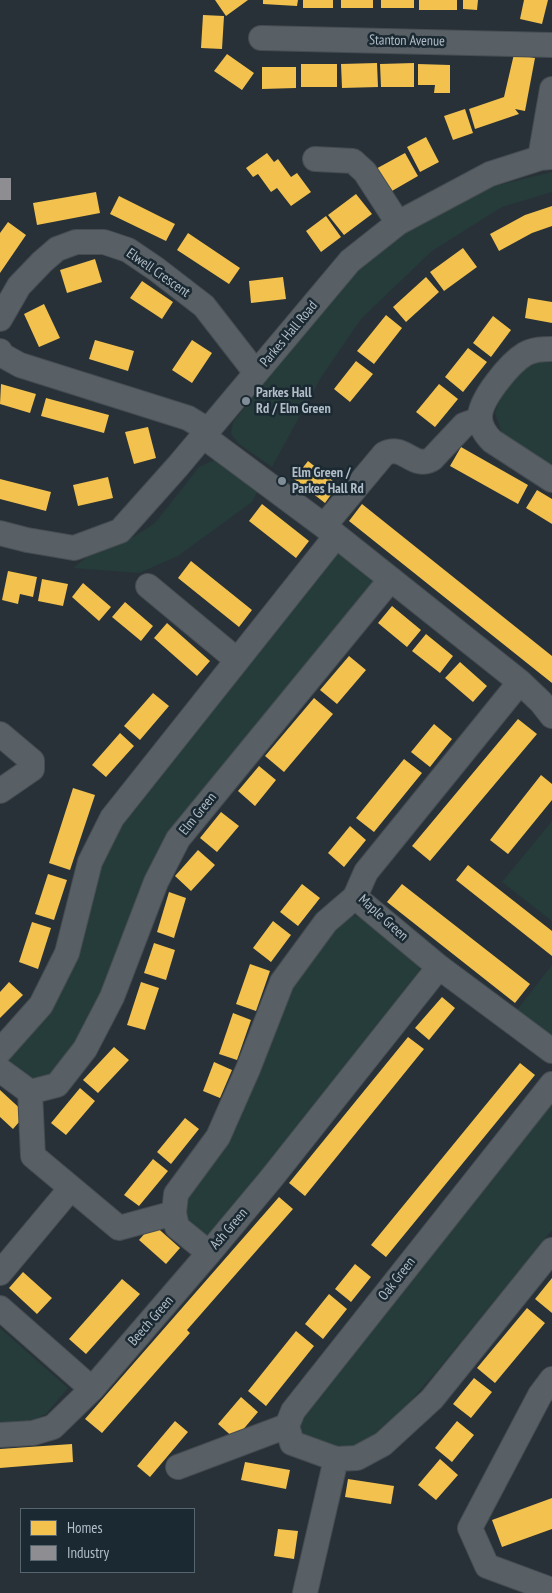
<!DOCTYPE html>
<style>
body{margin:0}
#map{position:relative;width:552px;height:1593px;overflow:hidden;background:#283137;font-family:"PT Sans Narrow",sans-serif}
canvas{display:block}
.legend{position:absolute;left:20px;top:1508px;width:175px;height:65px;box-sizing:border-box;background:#1b2932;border:1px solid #57656e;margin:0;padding:6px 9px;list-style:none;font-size:15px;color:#b1bec9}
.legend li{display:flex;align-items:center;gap:10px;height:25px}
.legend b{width:25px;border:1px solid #57656e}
</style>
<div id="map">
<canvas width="552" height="1593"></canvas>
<ul class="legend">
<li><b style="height:14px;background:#f2c14e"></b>Homes</li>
<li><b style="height:14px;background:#8d8d92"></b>Industry</li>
</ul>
</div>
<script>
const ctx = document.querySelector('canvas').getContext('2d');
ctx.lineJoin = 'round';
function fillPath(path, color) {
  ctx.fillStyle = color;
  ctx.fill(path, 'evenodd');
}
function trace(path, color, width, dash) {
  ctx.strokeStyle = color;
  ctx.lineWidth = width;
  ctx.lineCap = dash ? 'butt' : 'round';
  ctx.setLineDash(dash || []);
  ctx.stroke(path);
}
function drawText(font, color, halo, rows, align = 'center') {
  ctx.font = font + ' "PT Sans Narrow",sans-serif';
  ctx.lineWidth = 5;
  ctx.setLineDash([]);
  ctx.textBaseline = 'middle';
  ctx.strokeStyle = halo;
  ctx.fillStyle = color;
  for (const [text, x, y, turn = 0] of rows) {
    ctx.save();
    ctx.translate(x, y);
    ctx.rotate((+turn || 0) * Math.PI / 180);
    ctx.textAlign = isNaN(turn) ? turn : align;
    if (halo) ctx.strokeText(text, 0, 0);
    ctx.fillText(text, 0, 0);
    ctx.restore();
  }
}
fillPath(new Path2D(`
 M552,172V192L502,207L432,251L361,319L320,379L272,467L239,444L231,434L233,422L302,335L362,266L416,222L474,191Z
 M552,358V473L506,445L495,413L506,381L523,364Z
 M219,458L260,487L252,502L178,556L139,573L73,568L88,556L124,543L155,523L199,467Z
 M340,549L377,580L204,793L96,1020L52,1080L23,1079L9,1063L11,1051L117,824Z
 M552,821V921L502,882Z
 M348,913L364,919L419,964V972L321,1101L205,1243L184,1226L182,1200L289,987Z
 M552,965V1046L513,1015Z
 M552,1093V1230L436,1372L378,1438L342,1454L296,1432V1417Z
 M0,1328L68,1388L46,1414L31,1421L0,1427Z`), '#253c3b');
fillPath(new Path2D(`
 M215,0H248L226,16Z
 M263,0H298L297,6L263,4Z
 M303,0H333V8H303Z
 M341,0H373V8H341Z
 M381,0H414V8H381Z
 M419,0H457V10H419Z
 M463,0H478L477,10L463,9Z
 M524,0H548L542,24L520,19Z
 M203,15L224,16L222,49L201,48Z
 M227,54L254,73L242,90L214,71Z
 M514,54L535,58L525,111L515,109L519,114L475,129L469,109L504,97Z
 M377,63L378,87L342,88L341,64Z
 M414,63V87H381L380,64Z
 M301,64H337V87H301Z
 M418,64L450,65V93H434L435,85H418Z
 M262,67H296V88L262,89Z
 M465,109L473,133L453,140L444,116Z
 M426,137L439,162L420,172L407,147Z
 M267,153L274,162L278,159L291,177L297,173L311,192L291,206L277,188L271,192L258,174L253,177L246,168Z
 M405,153L418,176L385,195L372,171Z
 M96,192L100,213L37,225L33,203Z
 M356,194L372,214L344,235L328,215Z
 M119,196L175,224L166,241L110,214Z
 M552,206V226L532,233L499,251L490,234L525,215Z
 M326,216L341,237L321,252L306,231Z
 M8,222L26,235L0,273V233Z
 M188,233L240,268L229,284L177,250Z
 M463,248L477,267L444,291L430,272Z
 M95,259L102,282L67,293L60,270Z
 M283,277L286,299L251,303L249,281Z
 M426,277L439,292L406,322L393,307Z
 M142,281L173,302L162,319L130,298Z
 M528,298L552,302V323L525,318Z
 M44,304L60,338L39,347L24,314Z
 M386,315L402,328L374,364L357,351Z
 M493,316L511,330L491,357L473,343Z
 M95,340L134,351L128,371L89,359Z
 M192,340L212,353L192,383L172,370Z
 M468,348L487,362L463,392L445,377Z
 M356,361L373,374L350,402L334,389Z
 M1,384L36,394L30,413L0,404Z
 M439,384L458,399L435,427L416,412Z
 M46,398L109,415L104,433L41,416Z
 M148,427L156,458L134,464L125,432Z
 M461,447L528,485L518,504L450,466Z
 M308,461L338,485L325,503L294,479Z
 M108,477L113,498L78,506L73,485Z
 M0,479L51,492L46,511L0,499Z
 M537,490L552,499V524L526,508Z
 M262,504L309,541L296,558L249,521Z
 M362,504L552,656V683L349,521Z
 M191,561L252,610L239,627L178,578Z
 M8,571L37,577L33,597L20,594L18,604L2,600Z
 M42,579L68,584L63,606L38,601Z
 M83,583L111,607L99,621L72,597Z
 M125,602L153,626L141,641L112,617Z
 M392,606L421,630L407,647L378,623Z
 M167,623L210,661L197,676L154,638Z
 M426,634L453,656L440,673L412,651Z
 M349,656L366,670L337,704L320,690Z
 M460,662L487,686L473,702L445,678Z
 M153,693L169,706L140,740L124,726Z
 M314,698L333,714L284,772L265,756Z
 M518,719L537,734L430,861L412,846Z
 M434,724L452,739L430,767L411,752Z
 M120,733L134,746L106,777L92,765Z
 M404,759L422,773L374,832L356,818Z
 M259,766L276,780L255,806L238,791Z
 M541,775L552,784V800L508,854L490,840Z
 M73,788L95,795L70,870L49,863Z
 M221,812L239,826L217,852L200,838Z
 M350,826L366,840L344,867L328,853Z
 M198,850L215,865L191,891L175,876Z
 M468,865L552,931V956L456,880Z
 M48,874L67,880L54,920L35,914Z
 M302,884L320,898L298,926L280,912Z
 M402,884L530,984L515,1003L387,902Z
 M169,892L186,898L174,938L157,932Z
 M273,921L291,935L271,962L253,948Z
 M32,922L51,928L38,969L19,962Z
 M154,943L175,950L166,980L144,973Z
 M250,964L270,971L256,1011L236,1004Z
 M9,982L23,995L0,1018V992Z
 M141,982L159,988L145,1030L127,1025Z
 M442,997L455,1008L429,1040L415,1028Z
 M233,1013L251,1020L237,1060L219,1054Z
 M408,1037L424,1049L305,1196L289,1183Z
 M114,1047L129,1060L98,1093L83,1080Z
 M214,1062L232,1070L220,1098L203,1091Z
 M520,1063L535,1075L386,1257L371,1245Z
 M80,1088L95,1101L66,1135L51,1123Z
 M0,1090L26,1114L13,1129L0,1117Z
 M185,1118L199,1129L171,1164L157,1152Z
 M153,1159L168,1171L139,1206L124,1195Z
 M279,1197L293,1209L187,1330L190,1333L102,1433L85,1419Z
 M153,1224L180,1248L166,1264L139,1240Z
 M355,1264L371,1277L351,1302L335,1289Z
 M23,1272L52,1298L37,1314L9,1288Z
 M552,1278V1313L535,1299Z
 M122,1279L140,1294L86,1354L69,1339Z
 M329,1294L347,1309L323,1339L305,1324Z
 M527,1308L545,1323L495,1383L477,1368Z
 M296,1331L314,1346L266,1406L248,1391Z
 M474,1378L492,1392L471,1418L453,1404Z
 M241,1397L258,1412L235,1439L218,1424Z
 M175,1421L188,1432L150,1477L137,1466Z
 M457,1421L474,1435L452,1462L435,1448Z
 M72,1444L73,1462L0,1468V1449Z
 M440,1459L458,1475L436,1500L418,1485Z
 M245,1462L290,1470L286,1489L241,1480Z
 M348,1479L394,1486L391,1504L345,1497Z
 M552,1498V1529L502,1547L492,1520Z
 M278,1529L298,1531L294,1559L274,1556Z`), '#f2c14e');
fillPath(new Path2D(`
 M0,178H11V200H0Z`), '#8d8d92');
const minor = new Path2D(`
 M261,38L552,45
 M540,158L552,89
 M315,159L353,161L365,172L398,223
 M0,319L19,286L42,262L57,249L76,242H104L128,250L156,269L204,306L256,373
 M552,349C543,349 534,349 525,354C510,363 480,399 480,417C480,426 486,435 492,441L552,480
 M0,351L2,355L20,365L188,418L208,430
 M203,436L324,526L520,682L541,702L552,716
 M324,526L384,454C405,443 412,470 432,459L464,425L480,419
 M0,533L27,540L74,548L120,531L178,466L350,261L398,223L490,174L540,158L552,157
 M148,586L237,660
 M520,682L366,872L355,897L439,967L552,1051
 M0,734L32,761V769L0,791
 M355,897L326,922L282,982L248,1069L218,1137L176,1194L174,1213L177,1227L209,1253L270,1180L439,967
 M0,1051L41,1005L67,953L90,862L112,818L336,536
 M0,1070L30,1092L57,1085L85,1049L112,997L156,882L178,839L391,579
 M30,1092L33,1156L119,1228L174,1213
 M0,1273L71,1188
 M0,1308L92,1389
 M552,1379L540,1395L470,1528L487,1566L552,1590
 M0,1435L33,1433L53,1427L92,1389L209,1253
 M336,1459L292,1443L287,1426L293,1411L552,1084
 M178,1467L287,1426
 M305,1593L336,1459L357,1458L383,1444L432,1399L552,1250`);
trace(minor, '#464d52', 26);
trace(minor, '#585f65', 24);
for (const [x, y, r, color] of [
 [246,401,5,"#818d96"],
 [282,481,5,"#818d96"]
]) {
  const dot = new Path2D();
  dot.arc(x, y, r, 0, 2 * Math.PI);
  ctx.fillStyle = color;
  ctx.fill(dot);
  trace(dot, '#1b2932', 2);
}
drawText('14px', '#b1bec9', '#1b2932', [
 ["Stanton Avenue",407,41,1],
 ["Elwell Crescent",158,273,35],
 ["Parkes Hall Road",289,334,-50],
 ["Elm Green",198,814,-51],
 ["Maple Green",383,918,42],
 ["Ash Green",229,1229,-49],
 ["Oak Green",397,1279,-52],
 ["Beech Green",151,1321,-49]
]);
drawText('bold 14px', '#b1bec9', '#1b2932', [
 ["Parkes Hall",256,393],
 ["Rd / Elm Green",256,409],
 ["Elm Green /",292,473],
 ["Parkes Hall Rd",292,489]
], 'left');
</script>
